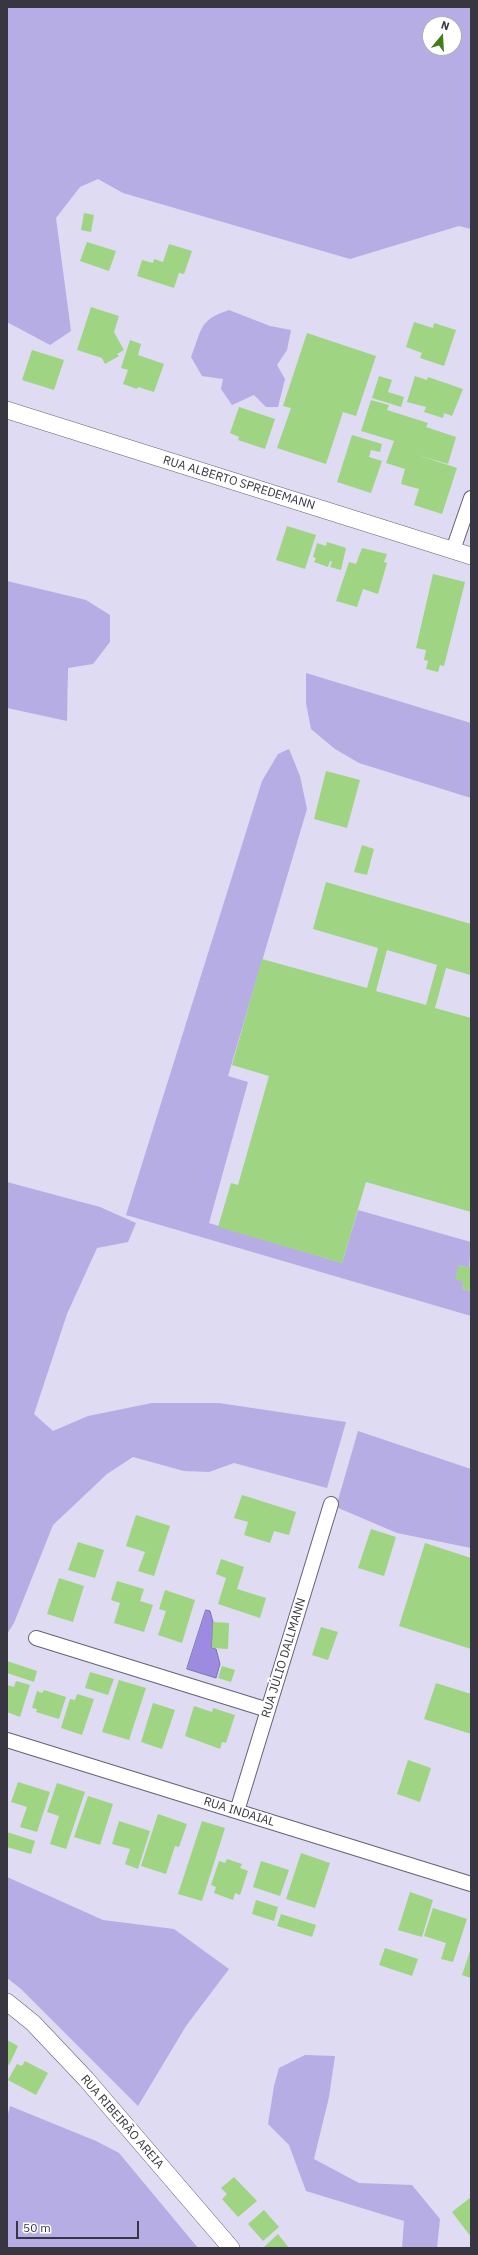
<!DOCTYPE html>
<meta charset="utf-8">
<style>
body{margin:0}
#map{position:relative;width:478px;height:2255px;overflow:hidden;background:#dedbf3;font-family:"IBM Plex Sans",sans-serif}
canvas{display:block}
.frame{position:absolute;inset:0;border:8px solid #383741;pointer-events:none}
.north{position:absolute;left:422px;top:16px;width:40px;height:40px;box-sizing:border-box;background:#fff;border:1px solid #afafb3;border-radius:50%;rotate:18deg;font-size:11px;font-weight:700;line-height:16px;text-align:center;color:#383741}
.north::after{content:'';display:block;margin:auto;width:14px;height:18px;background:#437d17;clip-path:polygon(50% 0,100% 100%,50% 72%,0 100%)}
.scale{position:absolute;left:16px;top:2221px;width:123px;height:18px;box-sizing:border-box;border:2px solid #383741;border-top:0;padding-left:5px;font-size:12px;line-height:14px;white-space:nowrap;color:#383741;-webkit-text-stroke:3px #fff;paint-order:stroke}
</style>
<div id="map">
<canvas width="478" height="2255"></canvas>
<div class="frame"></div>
<div class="north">N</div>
<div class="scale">50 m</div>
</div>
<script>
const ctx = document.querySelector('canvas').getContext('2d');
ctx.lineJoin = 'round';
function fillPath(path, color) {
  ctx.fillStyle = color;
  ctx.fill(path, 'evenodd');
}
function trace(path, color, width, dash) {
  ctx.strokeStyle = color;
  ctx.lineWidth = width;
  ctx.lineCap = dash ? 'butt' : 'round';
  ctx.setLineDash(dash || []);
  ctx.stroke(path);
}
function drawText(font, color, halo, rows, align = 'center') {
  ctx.font = font + ' "IBM Plex Sans",sans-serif';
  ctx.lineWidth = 4;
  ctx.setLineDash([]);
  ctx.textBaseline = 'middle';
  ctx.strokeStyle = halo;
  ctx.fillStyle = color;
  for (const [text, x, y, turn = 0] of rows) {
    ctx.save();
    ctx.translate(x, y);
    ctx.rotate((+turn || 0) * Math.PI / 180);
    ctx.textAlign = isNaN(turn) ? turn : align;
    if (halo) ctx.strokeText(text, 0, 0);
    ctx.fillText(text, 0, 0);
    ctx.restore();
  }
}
fillPath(new Path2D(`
 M7,7H471V229L459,226L350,259L123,193L98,179L80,187L56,218L71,331L50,345L7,322ZM430,24H454V48H430Z
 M229,310L270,326L291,330L287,350L277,365L285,379L278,407H266L254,395L232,405L221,389L223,379L202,376L191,357C202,330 198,320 229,310Z
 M7,581L86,600L110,615V642L93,664L68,668L67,721L7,708Z
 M306,673L471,723V798L359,763L335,749L311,729L306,703Z
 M289,749L300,776L307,809L228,1076L248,1082L209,1223L342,1263L358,1210L471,1242L469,1268L459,1265L464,1282L462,1289L471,1291V1316L126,1215L262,781L278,754Z
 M7,1182L100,1207L136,1223L128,1242L97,1248L67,1314L34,1414L53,1431L88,1416L152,1403H219L346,1422L327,1488L234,1463L209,1472L184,1471L133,1457L107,1474L53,1525L14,1623L7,1634Z
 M358,1431L471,1469V1548L397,1533L336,1507Z
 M7,1877L103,1920L174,1929L229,1969L186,2026L138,2106L21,1989L7,1978Z
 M305,2055L335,2056L329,2097L314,2159L359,2183L412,2185L440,2219L437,2248H402L404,2221L306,2191L289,2145L268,2124L274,2086L279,2068Z
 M10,2106L96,2141L119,2153L198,2248H7V2118Z`), '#b6ade4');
const water = new Path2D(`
 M206,1610L210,1611L213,1622L212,1648L216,1649L220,1664L216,1678L187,1669Z`);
fillPath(water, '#9c8be1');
trace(water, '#7e72b1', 1);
fillPath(new Path2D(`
 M84,213L94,215L91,232L81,230Z
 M87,242L116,251L109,271L80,261Z
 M169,244L192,251L184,274L179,273L174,288L137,276L142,260L153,263L154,259L163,262Z
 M91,307L119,316L114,332L124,350L117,354L119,356L105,364L102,358L77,350Z
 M414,322L433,328L434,323L456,330L444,366L420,358L422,353L406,347Z
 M307,333L376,356L356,416L343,412L326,464L277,448L291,408L283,406Z
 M130,340L141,344L138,355L164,364L154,392L138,387L137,389L123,384L128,370L121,368Z
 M32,350L64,360L54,390L22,380Z
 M379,376L392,380L388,392L404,397L401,407L372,398Z
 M415,376L427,380L428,377L463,389L452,416L444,413L443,418L424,412L426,407L407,402Z
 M371,400L389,405L387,410L428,423L426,427L456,437L448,464L418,455L457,468L442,514L414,505L419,489L401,484L405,469L386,463L394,441L361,431Z
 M239,407L275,419L265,449L238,440L239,437L230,433Z
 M352,435L382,444L380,452L371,450L369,457L382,461L371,493L337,482Z
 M287,526L316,535L305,569L276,560Z
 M327,542L346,548L341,570L330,567L332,562L330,561L328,567L314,562L316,558L313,557L317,543L326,546Z
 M362,548L387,554L384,562L387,563L378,594L363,589L357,607L336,601L349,562L356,564Z
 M433,574L465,582L444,666L440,665L438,672L426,669L428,661L424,660L426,650L416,648Z
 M326,771L360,780L347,828L314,819Z
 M362,845L374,849L367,875L354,872Z
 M326,882L471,924V975L446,968L435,1008L471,1018V1212L366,1182L342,1263L218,1227L231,1183L238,1185L269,1076L232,1065L262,959L367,988L378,948L313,929ZM387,950L437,965L426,1005L376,991Z
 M471,1261V1291L462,1289L464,1282L455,1279L459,1265L469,1268Z
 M242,1495L296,1512L289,1535L274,1531L270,1543L244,1535L248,1522L234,1518Z
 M136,1515L170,1526L154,1576L138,1571L145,1552L126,1546Z
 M371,1529L396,1537L384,1576L358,1568Z
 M78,1542L104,1550L95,1578L68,1570Z
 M425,1543L471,1558V1649L399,1626Z
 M221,1559L244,1567L237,1589L266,1598L260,1618L218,1604L226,1578L216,1574Z
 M59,1578L84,1586L73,1622L47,1614Z
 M117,1581L144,1589L140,1601L153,1605L144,1632L114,1623L120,1603L111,1600Z
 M165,1590L195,1600L182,1643L158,1635L166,1611L159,1609Z
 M213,1622L229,1623L228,1649L212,1648Z
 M321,1627L338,1632L328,1660L312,1655Z
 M7,1661L37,1671L34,1682L7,1673Z
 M222,1666L235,1670L231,1682L218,1678Z
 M90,1672L114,1679L108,1695L85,1688Z
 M119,1680L146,1688L129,1740L102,1732Z
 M16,1681L30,1685L20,1717L7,1712V1685L14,1687Z
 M436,1683L471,1694V1734L424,1719Z
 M44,1690L66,1697L59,1719L36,1712L37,1709L32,1708L37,1691L42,1693Z
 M77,1694L94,1699L82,1735L61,1728L70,1699L75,1700Z
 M153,1703L175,1710L162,1749L141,1742Z
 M194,1706L212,1712L213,1708L235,1715L226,1743L222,1742L220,1749L185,1736Z
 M408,1760L431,1768L420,1802L397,1794Z
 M18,1782L50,1792L37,1832L20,1827L27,1807L11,1802Z
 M57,1783L85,1792L66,1849L50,1844L59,1816L47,1812Z
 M88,1796L113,1804L100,1845L74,1837Z
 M158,1814L187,1824L179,1847L175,1846L166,1874L141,1866Z
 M119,1821L150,1831L138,1869L125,1864L130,1849L112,1844Z
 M202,1821L225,1828L202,1901L178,1894Z
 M7,1832L35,1841L31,1854L7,1847Z
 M301,1853L330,1863L315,1908L286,1899Z
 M227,1859L242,1864L240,1868L248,1871L240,1895L235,1893L233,1900L214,1893L216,1887L211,1885L219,1861L225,1863Z
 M261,1861L289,1870L280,1896L253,1887Z
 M410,1892L433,1900L422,1937L398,1930Z
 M256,1900L278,1907L274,1921L252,1914Z
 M433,1908L467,1919L453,1962L441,1959L446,1943L424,1936Z
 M281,1914L316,1925L312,1937L277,1926Z
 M385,1948L418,1959L412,1976L379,1965Z
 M471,1948V1978L462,1975Z
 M7,2040L18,2046L9,2065L7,2064Z
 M25,2061L48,2073L36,2095L8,2080L17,2064L22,2066Z
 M234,2177L257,2201L238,2217L222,2199L227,2194L221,2188Z
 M471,2197V2237L452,2212Z
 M264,2210L279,2227L263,2241L248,2224Z
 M278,2234L289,2248H263Z`), '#9fd582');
const minor = new Path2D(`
 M453,550L471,498
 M36,1638L268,1710
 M7,1740L471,1884
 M237,1811L331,1504`);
const tertiary = new Path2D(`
 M7,410L471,556
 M7,2002L33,2023L86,2079L231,2248`);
trace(minor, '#656277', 16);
trace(tertiary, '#656277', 18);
trace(minor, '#fff', 14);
trace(tertiary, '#fff', 17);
drawText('12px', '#383741', '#fff', [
 ["RUA ALBERTO SPREDEMANN",239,483,17],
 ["RUA JÚLIO DALLMANN",284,1658,-73],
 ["RUA INDAIAL",239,1812,17],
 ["RUA RIBEIRÃO AREIA",122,2122,49]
]);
</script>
